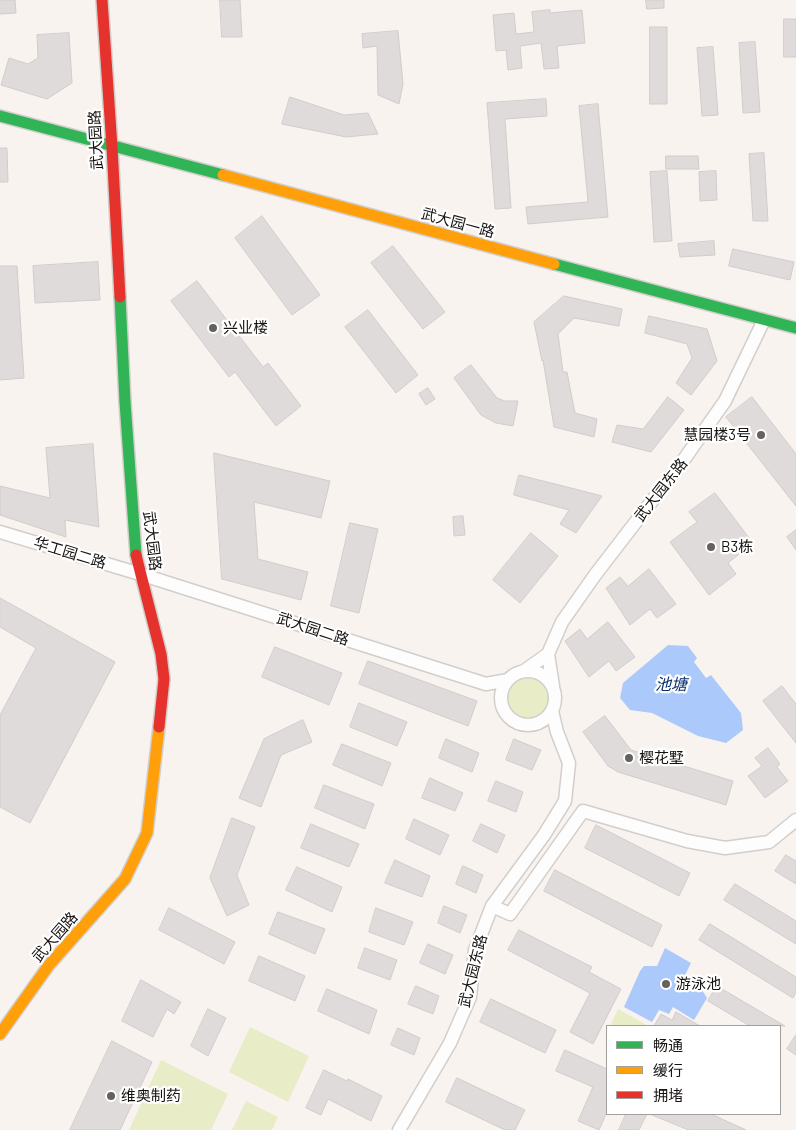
<!DOCTYPE html>
<meta charset="utf-8">
<style>
body{margin:0}
#map{position:relative;width:796px;height:1130px;overflow:hidden;background:#f9f3ef;font-family:Barlow,"Noto Sans SC",sans-serif}
canvas{display:block}
.legend{position:absolute;left:606px;top:1025px;width:175px;height:90px;box-sizing:border-box;background:#fff;border:1px solid #a2a09f;margin:0;padding:6px 9px;list-style:none;font-size:15px;color:#161210}
.legend li{display:flex;align-items:center;gap:10px;height:25px}
.legend b{width:25px;border:1px solid #a2a09f}
</style>
<div id="map">
<canvas width="796" height="1130"></canvas>
<ul class="legend">
<li><b style="height:6px;background:#30b455"></b>畅通</li>
<li><b style="height:6px;background:#ff9f0a"></b>缓行</li>
<li><b style="height:6px;background:#e5322d"></b>拥堵</li>
</ul>
</div>
<script>
const ctx = document.querySelector('canvas').getContext('2d');
ctx.lineJoin = 'round';
function fillPath(path, color) {
  ctx.fillStyle = color;
  ctx.fill(path, 'evenodd');
}
function trace(path, color, width, dash) {
  ctx.strokeStyle = color;
  ctx.lineWidth = width;
  ctx.lineCap = dash ? 'butt' : 'round';
  ctx.setLineDash(dash || []);
  ctx.stroke(path);
}
function drawText(font, color, halo, rows, align = 'center') {
  ctx.font = font + ' Barlow,"Noto Sans SC",sans-serif';
  ctx.lineWidth = 4.5;
  ctx.setLineDash([]);
  ctx.textBaseline = 'middle';
  ctx.strokeStyle = halo;
  ctx.fillStyle = color;
  for (const [text, x, y, turn = 0] of rows) {
    ctx.save();
    ctx.translate(x, y);
    ctx.rotate((+turn || 0) * Math.PI / 180);
    ctx.textAlign = isNaN(turn) ? turn : align;
    if (halo) ctx.strokeText(text, 0, 0);
    ctx.fillText(text, 0, 0);
    ctx.restore();
  }
}
fillPath(new Path2D(`
 M506 698a23 23 0 1 1 46 0a23 23 0 1 1-46 0Z
 M618,1009L647,1025L646,1026H610Z
 M250,1027L309,1056L288,1102L229,1072Z
 M161,1060L228,1094L211,1130H129Z
 M246,1101L278,1117L272,1130H232Z`), '#e8ecc7');
fillPath(new Path2D(`
 M668,645L688,646L697,658L694,662L706,678L711,675L741,713L743,730L726,743L698,736L652,713L630,710L620,698L623,683Z
 M665,948L691,963L685,975L700,987L707,998L694,1020L673,1007L669,1014L659,1010L652,1022L624,1007L640,971L644,966H657Z`), '#abc9fa');
const building = new Path2D(`
 M0,0H15L16,13L0,14Z
 M220,0H240L242,37H222Z
 M646,0H664V8L647,9Z
 M550,10V13L582,10L585,43L557,46L559,68L544,69L541,43L520,46L522,68L508,70L506,50L496,51L493,15L514,13L516,34L534,32L532,12Z
 M784,19H796V57H784Z
 M650,27H667V104H650Z
 M398,31L403,84L399,104L378,95L377,46L363,48L362,34Z
 M69,33L72,83L47,99L1,85L9,58L28,64L38,58L37,35Z
 M755,42L760,112L743,113L739,43Z
 M713,47L718,115L702,116L697,48Z
 M290,97L344,115L368,113L378,134L346,137L282,124Z
 M546,99L547,116L505,119L511,208L495,209L487,103Z
 M598,104L608,217L528,224L526,207L588,202L579,106Z
 M0,148H7L8,182H0Z
 M764,153L768,221H753L749,154Z
 M666,156H698L699,169H666Z
 M667,171L672,241L654,242L650,172Z
 M716,171L717,200L700,201L699,172Z
 M262,216L320,295L292,315L235,238Z
 M714,241L715,255L680,257L678,244Z
 M393,246L445,312L423,329L371,263Z
 M733,249L794,262L790,280L729,266Z
 M98,262L100,300L35,303L33,266Z
 M0,266H17L24,378L0,380Z
 M197,281L263,367L268,363L301,406L276,426L235,372L229,377L171,301Z
 M564,296L622,309L619,326L574,318L558,334L563,372H567L575,413L597,419L594,437L554,427L543,360L542,361L534,322Z
 M368,310L418,375L396,393L345,327Z
 M649,316L707,329L717,361L691,395L676,383L692,358L687,344L645,333Z
 M471,365L497,398L505,401H518L513,426L496,423L481,415L454,378Z
 M428,388L435,399L426,405L419,394Z
 M668,397L684,410L651,452L612,442L617,425L643,429Z
 M752,397L796,454V506L726,417Z
 M93,444L99,527L65,520L66,537L0,515V486L50,498L46,448Z
 M214,453L330,481L321,518L254,502L258,559L308,572L301,600L222,579Z
 M519,475L575,489L602,496L576,533L560,524L569,510L514,495Z
 M715,493L753,543L728,563L736,574L709,595L670,542L697,522L689,512Z
 M463,516L465,535L454,536L453,517Z
 M350,523L378,529L359,613L331,606Z
 M796,530V550L787,537Z
 M531,533L558,556L520,603L493,580Z
 M649,569L676,604L657,618L650,609L630,625L606,588L620,577L628,586Z
 M0,598L115,662L30,823L0,807V715L36,648L0,627Z
 M608,622L635,657L616,671L609,661L589,677L565,641L580,629L587,639Z
 M275,647L342,673L329,705L262,677Z
 M368,661L477,701L468,726L359,684Z
 M782,686L796,704V743L763,701Z
 M359,703L407,722L397,746L350,727Z
 M605,716L631,750L733,781L726,805L618,772L608,766L583,732Z
 M303,720L312,742L281,755L261,807L239,798L264,739Z
 M446,739L479,753L472,772L439,758Z
 M514,739L541,750L532,770L506,760Z
 M342,744L391,763L382,786L333,765Z
 M768,748L780,764L777,767L788,781L765,798L748,776L762,766L755,758Z
 M430,778L463,793L455,811L422,798Z
 M496,781L523,792L516,812L488,801Z
 M324,785L374,804L365,829L315,808Z
 M232,818L255,827L237,875L249,905L227,916L210,878Z
 M414,819L449,835L440,855L406,839Z
 M311,824L359,844L349,867L301,848Z
 M481,824L505,835L497,853L473,841Z
 M596,825L690,873L679,896L585,848Z
 M786,855L796,861V884L775,871Z
 M395,860L430,876L422,897L385,883Z
 M463,866L483,875L476,893L456,884Z
 M297,867L342,887L332,912L286,890Z
 M555,870L662,925L652,947L544,891Z
 M735,884L796,921V944L724,900Z
 M444,906L467,915L460,933L438,923Z
 M169,908L235,942L224,964L159,930Z
 M376,908L413,922L404,945L369,932Z
 M278,912L325,929L315,954L269,934Z
 M710,924L796,977V992L793,998L699,940Z
 M519,930L592,967L589,972L621,989L593,1044L570,1032L590,993L508,950Z
 M428,944L453,955L445,974L420,963Z
 M365,948L397,960L390,980L358,968Z
 M259,956L305,976L295,1001L249,981Z
 M141,980L181,1002L174,1014L167,1009L153,1037L122,1021Z
 M416,986L439,996L433,1014L408,1004Z
 M717,986L785,1026H750L708,1001Z
 M327,989L377,1010L369,1034L318,1011Z
 M491,999L556,1030L545,1053L480,1022Z
 M208,1009L226,1018L208,1056L191,1046Z
 M676,1012L700,1026H654L661,1014L672,1020Z
 M398,1028L420,1038L414,1055L391,1045Z
 M796,1035V1055L787,1049Z
 M112,1041L152,1062L120,1130H70Z
 M565,1050L607,1069V1112L599,1130L578,1121L593,1087L556,1071Z
 M324,1070L347,1081L348,1079L382,1096L371,1121L328,1099L321,1115L306,1108Z
 M457,1078L525,1110L515,1130H505L446,1102Z
 M626,1114H647L639,1130H619Z
 M650,1114H711L746,1130H689Z`);
fillPath(building, '#e0dbdb');
trace(building, '#d1cccc', 1);
const street = new Path2D(`
 M0,532L140,574L486,684L508,680
 M548,654L562,622L595,575L685,458L725,401L764,320
 M548,654L553,686
 M501 698a27 27 0 1 1 54 0a27 27 0 1 1-54 0Z
 M524,671L548,654
 M492,906L510,914L583,811L687,841L725,848L769,842L796,820
 M399,1130L450,1043L470,997L475,950L492,906L544,835L565,801L569,763L557,732L552,711`);
const fast = new Path2D(`
 M0,116L223,175
 M554,264L796,328
 M120,297L125,402L136,555`);
const slow = new Path2D(`
 M223,175L554,264
 M0,1034L49,965L125,879L147,833L159,727`);
const jam = new Path2D(`
 M102,0L112,147L120,297
 M136,555L161,654L164,679L159,727`);
trace(street, '#d2cecb', 15);
trace(fast, '#d2cecb', 14);
trace(slow, '#d2cecb', 14);
trace(jam, '#d2cecb', 14);
trace(street, '#fefdfd', 12);
trace(fast, '#30b455', 11);
trace(slow, '#ff9f0a', 11);
trace(jam, '#e5322d', 11);
for (const [x, y, r, color] of [
 [213,328,5,"#65615e"],
 [761,435,5,"#65615e"],
 [711,547,5,"#65615e"],
 [629,758,5,"#65615e"],
 [666,984,5,"#65615e"],
 [111,1096,5,"#65615e"]
]) {
  const dot = new Path2D();
  dot.arc(x, y, r, 0, 2 * Math.PI);
  ctx.fillStyle = color;
  ctx.fill(dot);
  trace(dot, '#fff', 2);
}
drawText('15px', '#161210', '#fff', [
 ["武大园路",96,140,-93],
 ["武大园一路",458,223,15],
 ["武大园东路",661,490,-52],
 ["武大园路",152,541,83],
 ["华工园二路",70,553,17],
 ["武大园二路",313,629,18],
 ["武大园路",55,937,-49],
 ["武大园东路",473,971,-76]
]);
drawText('15px', '#161210', '#fff', [
 ["兴业楼",223,328],
 ["慧园楼3号",751,435,"right"],
 ["B3栋",721,547],
 ["樱花墅",639,758],
 ["游泳池",676,984],
 ["维奥制药",121,1096]
], 'left');
drawText('italic 16px', '#07306d', '#fff', [
 ["池塘",671,685]
]);
</script>
